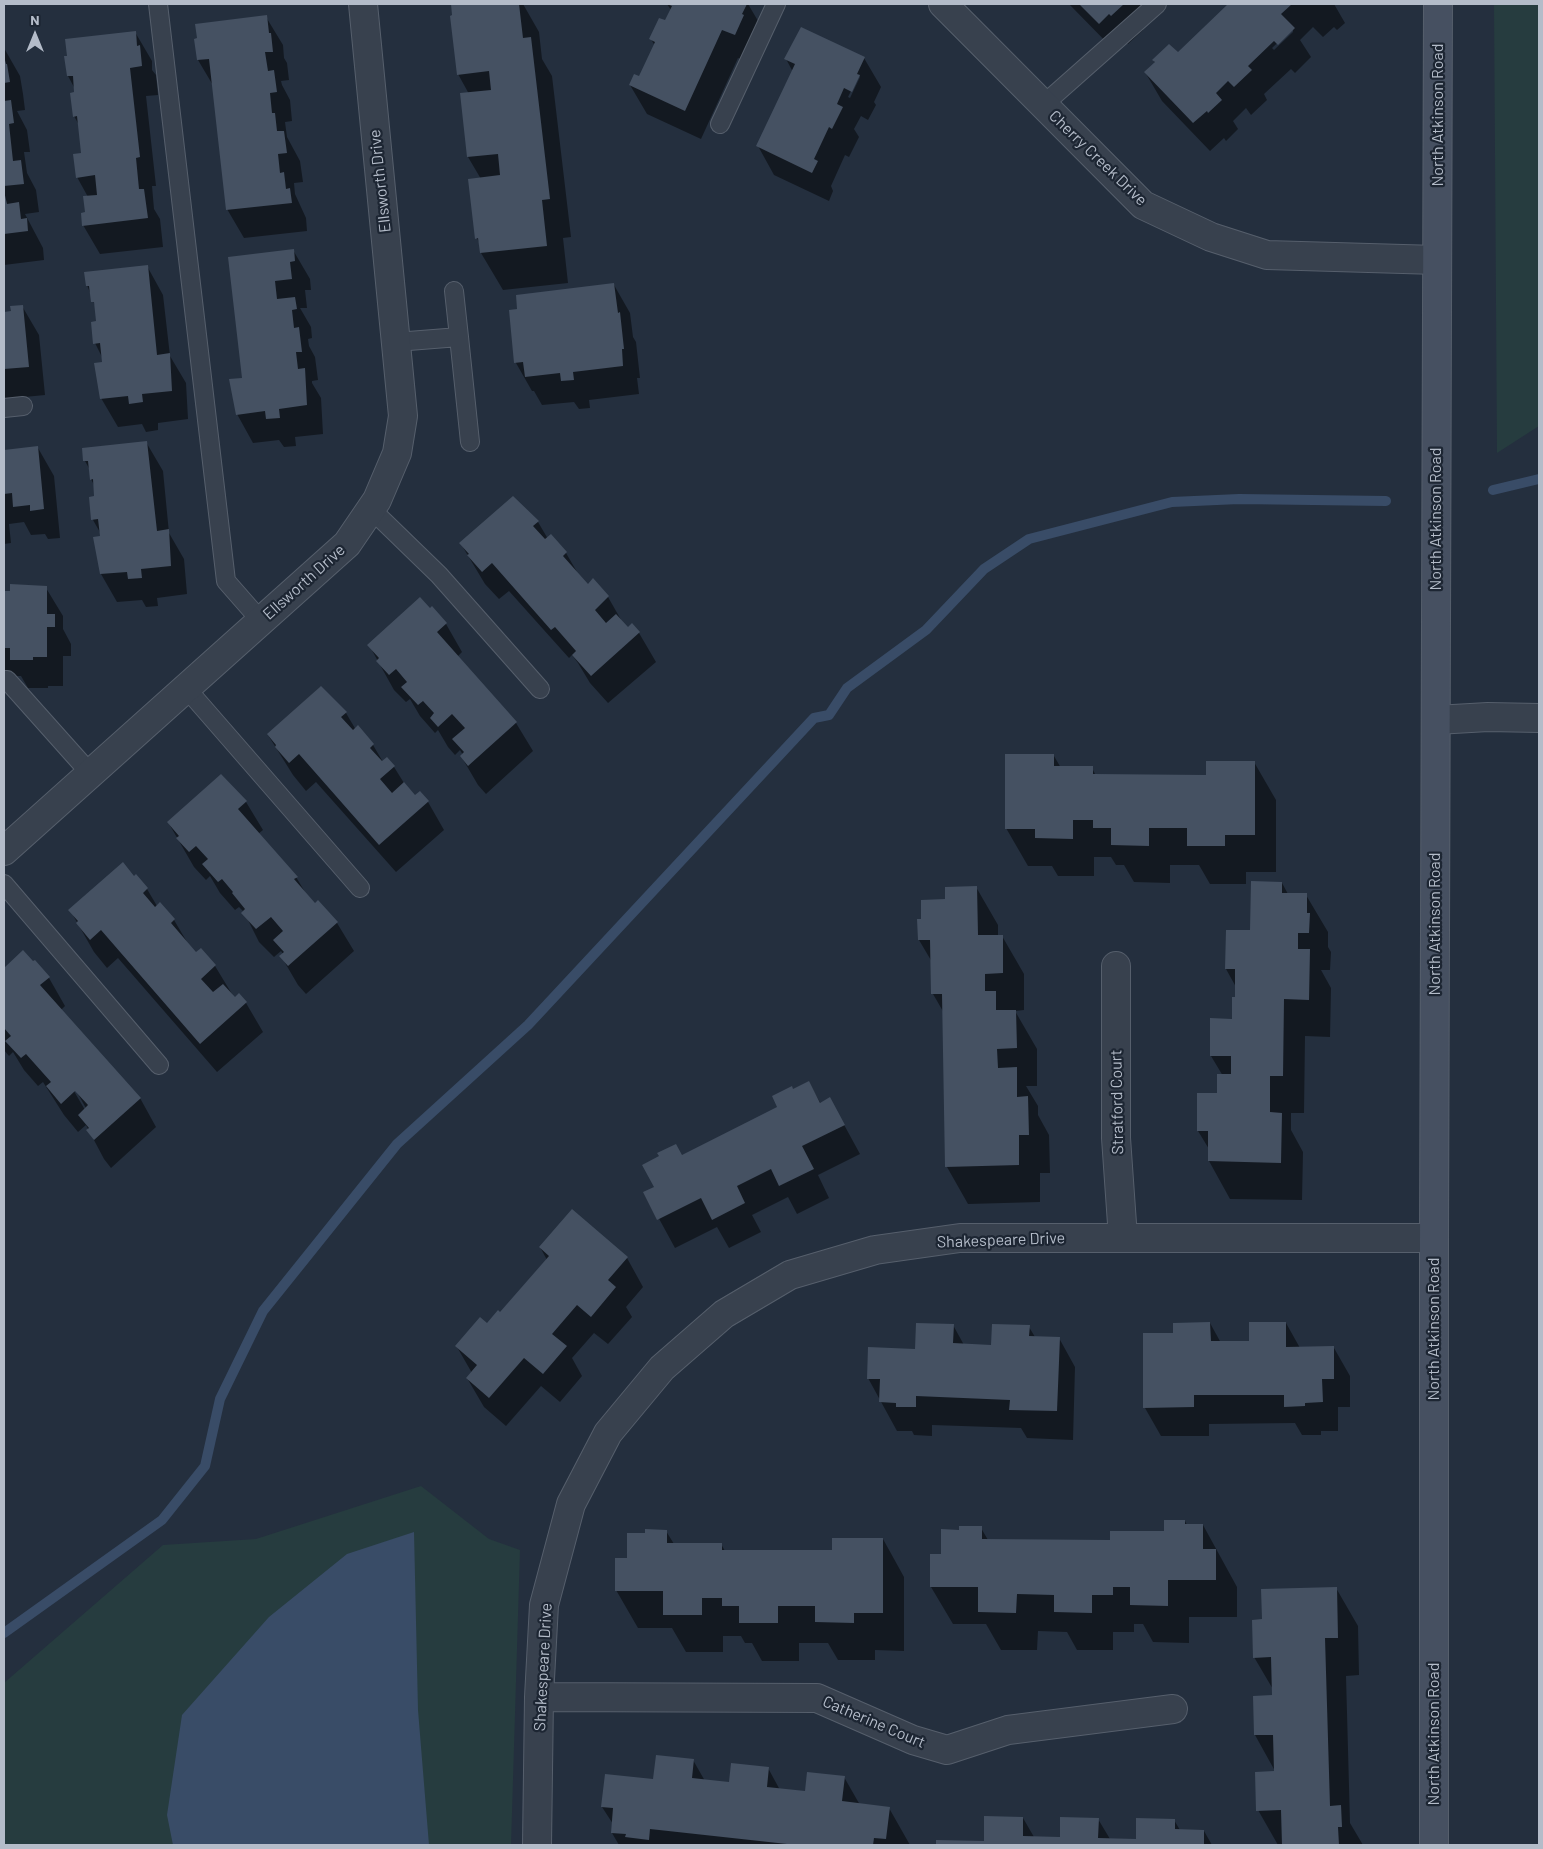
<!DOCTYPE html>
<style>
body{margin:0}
#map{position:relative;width:1543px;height:1849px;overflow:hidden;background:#242f3e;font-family:Barlow,sans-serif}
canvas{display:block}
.frame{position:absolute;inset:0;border:5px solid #b4bcc9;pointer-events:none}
.north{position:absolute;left:10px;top:10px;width:50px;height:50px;-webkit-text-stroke:4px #1d2633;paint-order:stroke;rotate:0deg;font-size:14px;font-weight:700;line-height:20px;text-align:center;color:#b4bcc9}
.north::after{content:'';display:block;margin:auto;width:18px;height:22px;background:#b4bcc9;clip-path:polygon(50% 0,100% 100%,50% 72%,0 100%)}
</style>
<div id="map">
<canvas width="1543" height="1849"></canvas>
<div class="frame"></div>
<div class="north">N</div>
</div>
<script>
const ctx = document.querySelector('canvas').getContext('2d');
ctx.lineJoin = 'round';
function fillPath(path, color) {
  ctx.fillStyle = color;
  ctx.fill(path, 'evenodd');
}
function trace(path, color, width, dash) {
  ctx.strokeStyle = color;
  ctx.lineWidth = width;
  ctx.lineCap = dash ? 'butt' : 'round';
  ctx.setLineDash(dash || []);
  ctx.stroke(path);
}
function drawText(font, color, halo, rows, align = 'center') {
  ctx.font = font + ' Barlow,sans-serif';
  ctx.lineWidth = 4.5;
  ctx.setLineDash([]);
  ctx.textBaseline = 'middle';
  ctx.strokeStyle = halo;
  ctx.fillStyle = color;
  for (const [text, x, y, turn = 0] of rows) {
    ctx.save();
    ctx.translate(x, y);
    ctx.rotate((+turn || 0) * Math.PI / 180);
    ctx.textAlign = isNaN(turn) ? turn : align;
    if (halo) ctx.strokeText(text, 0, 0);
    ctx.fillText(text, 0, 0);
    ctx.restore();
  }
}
fillPath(new Path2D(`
 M1494,4H1539V426L1497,453Z
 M421,1486L489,1539L520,1550L511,1845H4V1683L163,1545L256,1539Z`), '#263c3f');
fillPath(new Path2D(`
 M414,1532L418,1710L429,1845H173L167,1815L182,1715L269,1617L347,1554Z`), '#394c67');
fillPath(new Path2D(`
 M452,4H523L539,32L542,59L552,76L571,237L563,238L568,283L503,290L481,253L480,244L477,238L481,179L468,157L469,94L458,74Z
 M667,4H748L764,31L751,63L738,58L701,139L647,114L630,85L640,78L655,46L651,39L665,21L671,10Z
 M1069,4H1151L1136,18L1143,30L1128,44L1126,42L1116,52Z
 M1230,4H1334L1345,23L1337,30L1334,27L1323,37L1313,27L1300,40L1311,57L1295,73L1291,69L1264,94L1267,100L1251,115L1246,108L1233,121L1238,129L1226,141L1224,138L1210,151L1162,101L1145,72L1155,63L1154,60L1178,54ZM1293,28V32L1274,50L1272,48Z
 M266,17L283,45L284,58L287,63L289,80L281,81L282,85L290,100L292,121L285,122L287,137L300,161L303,182L294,183L295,194L306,218L307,231L244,238L227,209L214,87L198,60Z
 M802,29L864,58L881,87L874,102L876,105L868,120L861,116L854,129L859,137L849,157L845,155L831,186L833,191L829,201L774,175L758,146L793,72L786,59ZM859,75L860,77L850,98L848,97Z
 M135,32L152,61V70L156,75L158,95L146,96L156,186H152L154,209L160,219L163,247L100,254L83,225L88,197L77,177L82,154L79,125L74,116L75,89L68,76Z
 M4,48L20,76L23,94L25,110L17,111L27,130L30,152H24L27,173L36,190L39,212L25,214L43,248L44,260L4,265Z
 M293,250L310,279L311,290H305L307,308H300L311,327L312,338L308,339L309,346L315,357L318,380L312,381V383L321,398L323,434L295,437L296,446L284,447L279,440L253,443L237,414L243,379L229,258Z
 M147,266L163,295L170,356L186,383L188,419L158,423V430L146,432L142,424L118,427L101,398L103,359L95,343L97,322L96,308L87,285Z
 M614,285L630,313L633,337L636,342L640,378H637L639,394L589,400L590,408L579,409L574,402L542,405L534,391H532L516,363L510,311Z
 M22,306L39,335L45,395L4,399V313L13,312Z
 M146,442L163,471L169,533L184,559L187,594L157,598L158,606L146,607L142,600L117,602L101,574V534L93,520L96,497L94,485L91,479L90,470L85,461Z
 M38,448L54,476L60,538L48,539L45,534L31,535L24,522L9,524L11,543L4,544V451Z
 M538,522L548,539L566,553L580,577L588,585L593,580L608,597L624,625L628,629L632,625L639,633L656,662L608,703L590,683L578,663L572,655L569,658L509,591L499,599L485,584L461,544Z
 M46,588L63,616V629L71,644V656H63V686H48V688H28L21,676H4V593Z
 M446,624L462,652L457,657L516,723L533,751L486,794L478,785L461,756L463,755L460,750L455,755L448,747L438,730L435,733L420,716L410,699L406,702L394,690L369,645Z
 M320,687L346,713L356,730L373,745L383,762L394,767L404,783L415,796L428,802L444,830L396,872L316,782L306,791L293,775L268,735Z
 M1054,756L1061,768H1092L1096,776H1207L1254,762L1276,800V872H1246V884H1210L1199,865H1170V883L1134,882L1124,865H1116L1111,857H1094V876H1058L1052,866H1028L1006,828Z
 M221,776L246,802L263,830L258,834L296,877L308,897L315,905L318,902L337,923L354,951L306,994L298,985L281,956L283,954L281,951L274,957L259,942L244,912L239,907L235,910L220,893L210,876L206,880L194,867L168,822Z
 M136,876L147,889L157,906L160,904L174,920L190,947L196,954L200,949L215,966L235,999L239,995L246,1003L263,1032L217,1072L118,958L107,968L94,952L70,910Z
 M1282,883L1288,894L1306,895L1328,932V947L1331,952L1330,970H1321L1331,988L1330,1037L1305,1036L1304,1113H1291V1130L1303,1152L1302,1200L1230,1199L1209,1161V1149L1198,1131L1218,1095L1223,1076L1211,1056L1233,1020L1236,987L1226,969Z
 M976,887L998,925V936H1002L1024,974V1010L1015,1011L1037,1049V1086H1026L1038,1106V1115L1049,1135L1050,1173H1040V1202L968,1204L947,1167L944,1013L933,994L932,962L919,940V920H922L946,901Z
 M23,952L49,978L65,1006L61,1010L140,1098L156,1127L111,1168L104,1159L86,1125L78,1132L64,1115L43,1082L38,1086L24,1070L13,1052L9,1056L4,1050V969ZM73,1085L87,1110H85L71,1086Z
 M809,1083L821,1104L830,1099L860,1154L818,1175L829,1198L797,1214L788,1197L752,1215L761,1232L729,1248L717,1227L675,1248L645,1193L655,1187L682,1156L779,1107L793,1090Z
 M540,1247L627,1258L643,1287L626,1307L632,1317L608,1344L594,1333L572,1358L582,1376L560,1402L541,1386L506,1426L484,1407L467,1378L472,1373L457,1347L501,1314L547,1260Z
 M1210,1323L1221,1343L1251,1342L1286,1323L1300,1348H1334L1350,1376V1407H1338V1431H1321V1435H1302L1295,1423L1209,1424V1436H1161L1145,1408L1174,1334Z
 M953,1325L964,1345L993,1346L1029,1327L1035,1337L1059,1338L1075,1367L1073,1440L1027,1438L1021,1428L932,1425V1436L914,1435L912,1431H897L868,1378L917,1350Z
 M1185,1521L1187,1525H1203L1237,1587V1617H1189V1643L1153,1642L1143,1624H1134V1632H1113V1650H1077L1067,1632L1038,1631L1037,1650H1001L986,1624H953L931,1587L943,1555L961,1531L981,1528L988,1540L1111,1541L1166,1532Z
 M666,1531L674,1544H721L725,1551L833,1552L883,1539L904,1577V1651L875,1650V1660H838L828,1643H799V1661H762L752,1643H745L741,1636H723V1652H686L672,1628H638L616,1590L628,1559L646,1534Z
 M1336,1588L1358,1626L1359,1675L1346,1676L1350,1823L1363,1845H1278L1258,1810L1275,1771L1255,1735L1274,1697V1691L1254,1657L1263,1620Z
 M693,1760L705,1781L730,1783L768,1768L780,1790L806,1793L844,1777L860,1805L889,1808L910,1845H619L612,1833L613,1824L602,1807Z
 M1023,1818L1034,1837L1061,1838L1098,1819L1110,1839L1137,1840L1174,1820L1180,1830L1204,1831L1212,1845H937V1841L985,1842Z`), '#0007');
trace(new Path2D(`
 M1493,490L1539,479
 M4,1633L162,1520L205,1466L220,1399L263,1311L397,1144L528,1025L814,718L829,715L847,688L926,630L984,569L1029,539L1172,502L1239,499L1386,501`), '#394c67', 10);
fillPath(new Path2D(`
 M451,4H519L523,38L531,37L550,199L542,200L547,246L480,253L478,238L475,239L468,179L500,175L498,154L467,157L460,93L491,90L489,71L457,75L450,16L452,15Z
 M667,4H747L742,14L744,15L735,35L722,30L685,111L629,85L634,74L639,76L655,42L649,39L659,18L665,20L672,6Z
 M1079,4H1124L1111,16L1109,14L1099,24Z
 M1228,4H1292L1281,14L1295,28L1278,45L1274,41L1248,66L1252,70L1234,87L1228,81L1216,93L1222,100L1208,113L1207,111L1193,123L1144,72L1155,62L1152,60L1169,44L1178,52Z
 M267,15L269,33H271L273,52H265L268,71L274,70L277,92L270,93L272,113H275L277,131H284L287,153L278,154L280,173L284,172L286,189L290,188L292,203L226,210L209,59L197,60L194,39L197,38L195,24Z
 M801,27L865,57L857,74L860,75L852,92L844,88L837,104L843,107L832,129L829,127L814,159L818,161L812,173L756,146L795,64L784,59Z
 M136,31L137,46L140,45L142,66L130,68L140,157L136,158L139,189H144L148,218L82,226L81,213L85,212L83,196L97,195L95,175L76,178L73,154L81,153L77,116L73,117L70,93L74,92L73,76H67L64,56H67L65,39Z
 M4,56L6,64H7L10,82L4,83Z
 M11,100L14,123L9,124L13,161L21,160L24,184L4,186V101Z
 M4,191L7,204L19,202L21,219L27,218L28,231L4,234Z
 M294,249L295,261L290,262L292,279L275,281L277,299L295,297L297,309L292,310L294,328L299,327L302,352H296L298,369L305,368L307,405L279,409L280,418L266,419L265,411L236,415L229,379L242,378L228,257Z
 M148,265L157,355L170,353L172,391L142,394L143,402L129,404L128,396L100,399L94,363L102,362L100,343L93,344L91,322L96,321L94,302H91L89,286H86L84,272Z
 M614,283L618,313L620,312L624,349H622L623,366L573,372L574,380L561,381L560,373L525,377L523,362L514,363L509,310L517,309L516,295Z
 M23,305L29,367L4,369V312L11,311L10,306Z
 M147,441L157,531L169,529L171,566L141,569L142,578L128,579L127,572L100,574L93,537L100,536L98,519L91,520L89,497L94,496L93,479L90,480L88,461H83L82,448Z
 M38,446L44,509L30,511V505L13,507L12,493L4,494V450Z
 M513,496L539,521L533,526L545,539L551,534L567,552L563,556L588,584L593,578L609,596L595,610L606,623L616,614L628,627L632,623L640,632L591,676L572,655L576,651L555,627L551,630L492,563L482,572L467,555L469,554L459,543Z
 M10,584L47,586V614H55V627H47V657H33V660H10V648H4V591H10Z
 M420,597L430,608L432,606L447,623L437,632L517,722L468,766L460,756L464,752L452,739L465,728L452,714L438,727L430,718L434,713L423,701L418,705L401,687L407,682L396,669L389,675L376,661L379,658L367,645Z
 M321,686L347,712L341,717L353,730L358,725L374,744L370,748L382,761L387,757L395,766L380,779L392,793L404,782L415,795L420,791L429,801L379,845L299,754L289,763L275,747L276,745L267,734Z
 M1005,754H1054V766H1093V774L1206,775V761H1255V835H1225V846H1187V828H1149V846L1111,845V828H1093V820H1073V839L1035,838V829H1005Z
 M221,774L247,801L238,809L298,877L294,879L315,903L318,900L338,922L288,966L279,956L284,952L273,940L283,931L271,917L256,929L241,913L245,909L232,893L233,892L222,879L218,882L202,864L208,859L196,846L189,852L176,838L179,836L167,822Z
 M123,862L134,876L136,874L148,888L143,893L155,907L160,902L175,919L171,923L196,952L201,948L216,965L201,979L213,992L223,984L235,997L239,993L247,1002L200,1044L101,930L90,940L76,923L78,921L68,910Z
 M1251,881L1282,882V893H1307V913H1310L1309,933H1298V949H1310L1309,1000L1284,999L1283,1076H1270V1112L1282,1113L1281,1163L1208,1161V1131H1197V1093H1217V1074H1231V1056H1210V1018L1232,1019V997H1235V969H1225L1226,930H1250Z
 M977,886L978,935H1003V973L985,974V991H996V1010H1016L1017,1048L997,1049L998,1068L1017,1067V1097L1028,1096L1029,1135H1019V1165L945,1167L942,994H931L930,940H918L917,919H921V900L945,899V887Z
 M23,950L33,961L35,960L50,977L40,985L141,1098L94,1140L86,1130L89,1128L78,1115L88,1105L75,1091L61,1104L46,1086L51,1082L26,1054L21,1058L5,1041L11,1036L4,1028V968Z
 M809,1081L820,1103L830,1097L845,1125L802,1146L814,1169L779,1186L771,1169L737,1186L745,1203L712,1220L701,1198L657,1220L643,1192L654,1187L642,1165L659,1156L657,1153L676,1144L682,1155L777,1107L772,1096L792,1086L793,1089Z
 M572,1209L628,1257L608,1280L616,1287L591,1317L577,1305L552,1334L567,1346L543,1374L524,1358L489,1398L466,1378L477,1365L455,1346L480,1317L487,1323L498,1310L500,1312L549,1256L539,1247Z
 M1210,1322L1211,1341H1249V1322H1286V1347L1334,1346V1379H1322L1323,1402L1305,1403V1406L1284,1407V1395H1194V1407L1143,1408V1333H1173V1323Z
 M916,1323L954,1324L953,1343L991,1345L992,1324L1030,1325L1029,1336L1060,1337L1057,1411L1009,1410L1010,1400L916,1396V1407H896V1403L879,1402L880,1379H867L868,1347L915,1349Z
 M1164,1520H1185V1524H1203V1549H1216V1580H1168V1606L1130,1605V1587H1113V1595H1092V1613L1054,1612V1595L1017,1594L1016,1613L978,1612V1587H930V1554H941V1529L959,1530V1526H982V1539L1110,1540V1531H1164Z
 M645,1529L667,1530V1543H722V1550H832V1538H883V1613H854V1623L815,1622V1606H778V1623H739V1606H722V1598H702V1615H663V1591H615V1558H627V1533H645Z
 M1337,1587L1338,1638H1325L1330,1806L1341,1805L1342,1827H1338L1339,1845H1282L1281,1810L1256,1811L1255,1772L1274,1771L1273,1735H1254L1253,1696L1272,1695L1271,1657L1253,1658L1252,1620L1262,1619L1261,1589Z
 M656,1755L694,1759L692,1778L729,1782L731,1763L769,1767L767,1787L805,1791L807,1772L845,1776L842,1801L890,1807L886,1839L874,1838L873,1845H796L650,1829L649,1840L625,1837L626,1834L611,1833L613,1808L601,1807L605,1774L653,1779Z
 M984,1816L1023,1817V1836L1060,1837V1817L1099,1818L1098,1838L1136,1839V1818L1175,1819V1829L1204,1830V1845H936V1840L984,1841Z`), '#455162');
const service = new Path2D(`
 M158,4L226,581L261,621
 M1043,105L1157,4
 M720,124L776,4
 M454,291L459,337
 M396,342L459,337L470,442
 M4,408L23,406
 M371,509L439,575L540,689
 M4,680H7L90,773
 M186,688L360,888
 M4,884L159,1065`);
const minor = new Path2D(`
 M943,4L1143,205L1211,237L1267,255L1437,260
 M1436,720L1488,717L1539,718
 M4,851L347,544L377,500L397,453L403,416L363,4
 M1116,966V1138L1123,1238
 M539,1697L817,1698L913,1740L947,1750L1008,1730L1173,1709
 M537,1845L539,1697L544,1605L571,1504L608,1433L662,1368L724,1314L790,1275L875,1250L960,1238H1434`);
const secondary = new Path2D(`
 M1434,1845V1238L1438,4`);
trace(service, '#565f6c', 20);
trace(minor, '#565f6c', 30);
trace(secondary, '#565f6c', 30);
trace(service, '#38414e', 18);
trace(minor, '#38414e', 28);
trace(secondary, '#465061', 28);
drawText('16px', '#b4bcc9', '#1d2633', [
 ["North Atkinson Road",1438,115,-90],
 ["Cherry Creek Drive",1098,158,44],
 ["Ellsworth Drive",380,181,-96],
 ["North Atkinson Road",1436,519,-90],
 ["Ellsworth Drive",304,582,-42],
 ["North Atkinson Road",1435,924,-90],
 ["Stratford Court",1117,1102,-91],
 ["Shakespeare Drive",1001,1240,-2],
 ["North Atkinson Road",1434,1329,-90],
 ["Shakespeare Drive",543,1667,-87],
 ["Catherine Court",874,1722,23],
 ["North Atkinson Road",1434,1734,-90]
]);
</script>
